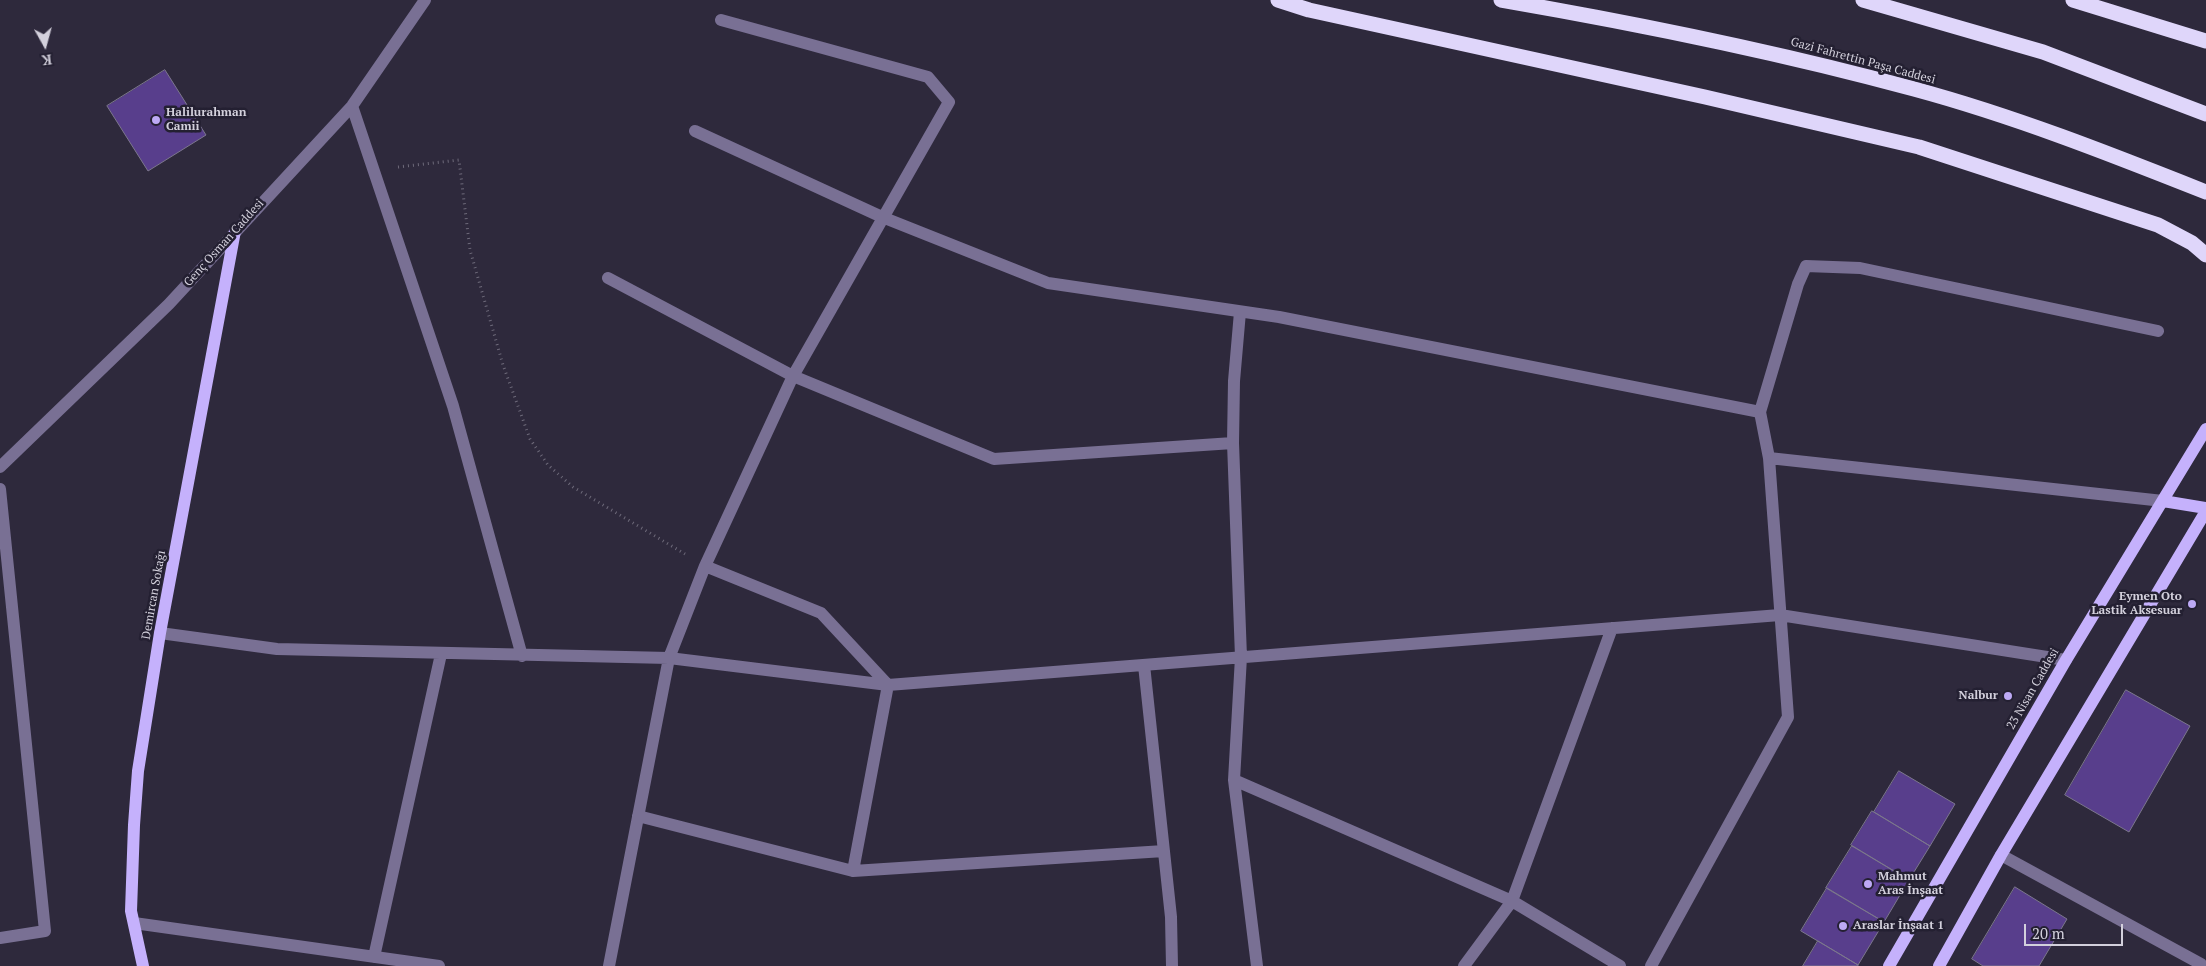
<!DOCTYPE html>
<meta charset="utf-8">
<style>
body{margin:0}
#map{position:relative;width:2206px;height:966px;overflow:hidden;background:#2e293c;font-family:"PT Serif",serif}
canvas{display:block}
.north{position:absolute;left:20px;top:20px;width:50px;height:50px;-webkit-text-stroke:4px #242032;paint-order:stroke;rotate:173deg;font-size:14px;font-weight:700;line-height:20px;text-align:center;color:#d3d0dc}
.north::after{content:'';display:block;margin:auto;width:18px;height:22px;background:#d3d0dc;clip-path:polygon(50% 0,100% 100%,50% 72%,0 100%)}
.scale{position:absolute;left:2024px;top:924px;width:99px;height:22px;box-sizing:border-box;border:2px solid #d3d0dc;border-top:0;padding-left:6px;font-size:15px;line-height:18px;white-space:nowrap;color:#d3d0dc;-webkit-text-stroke:4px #242032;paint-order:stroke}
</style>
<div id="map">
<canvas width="2206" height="966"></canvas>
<div class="north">K</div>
<div class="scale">20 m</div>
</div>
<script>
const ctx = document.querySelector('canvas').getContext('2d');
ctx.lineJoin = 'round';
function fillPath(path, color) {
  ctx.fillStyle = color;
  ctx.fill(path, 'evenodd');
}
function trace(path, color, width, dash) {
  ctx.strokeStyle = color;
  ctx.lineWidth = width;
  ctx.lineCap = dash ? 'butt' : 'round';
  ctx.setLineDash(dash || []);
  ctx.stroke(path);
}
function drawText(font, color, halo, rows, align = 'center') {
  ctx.font = font + ' "PT Serif",serif';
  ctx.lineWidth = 5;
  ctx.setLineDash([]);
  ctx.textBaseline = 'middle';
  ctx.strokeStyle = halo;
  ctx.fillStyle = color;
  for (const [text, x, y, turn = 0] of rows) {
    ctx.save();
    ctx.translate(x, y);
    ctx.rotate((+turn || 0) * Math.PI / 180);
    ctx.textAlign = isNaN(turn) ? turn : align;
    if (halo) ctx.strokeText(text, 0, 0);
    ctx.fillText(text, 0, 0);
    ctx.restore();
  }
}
const building = new Path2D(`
 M165,70L206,135L148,171L107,106Z
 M2126,690L2190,726L2129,832L2065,795Z
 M1899,771L1955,804L1930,846L1874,812Z
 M1872,811L1930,846L1909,880L1851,845Z
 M1852,846L1909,880L1884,922L1826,888Z
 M2015,887L2067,919L2039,966H1983L1972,959Z
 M1827,888L1884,922L1858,965L1801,931Z
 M1818,941L1858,965V966H1803Z`);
fillPath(building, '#583e8c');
trace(building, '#7c778d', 1);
trace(new Path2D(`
 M398,167L459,160L470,250L503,365L530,439L548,465L573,487L685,554`), '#6e6a7a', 3, [1, 4]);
trace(new Path2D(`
 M352,106L453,406L522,656
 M695,131L882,217L1048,283L1279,317L1760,412
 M608,278L793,376L994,459L1233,443
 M1240,312L1234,381L1233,443L1241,657L1234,780L1257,966
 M1769,458L2163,501
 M0,467L169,304L352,106L425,0
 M0,489L45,931L0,938
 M705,566L821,613L888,685L853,871
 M160,633L277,649L669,658L888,685L1780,615L2066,660
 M1144,665L1171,917L1172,966
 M1234,780L1512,901L1620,966
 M638,816L853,871L1164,851
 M2001,855L2201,964
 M134,923L439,966
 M374,957L441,654
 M609,966L669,658L705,566L793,376L949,102L928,77L721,20
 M1464,966L1512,901L1612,628
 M1651,966L1788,717L1769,458L1760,412L1798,284L1806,266L1860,268L2158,331`), '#797094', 12);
trace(new Path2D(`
 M2163,501L2206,508
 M143,966L131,911L134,825L138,771L160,633L235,231
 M1889,966L2066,660L2206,429
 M1939,966L2001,855L2206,511`), '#c5b1fc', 12);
trace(new Path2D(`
 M1278,0L1309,10L1705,97L1919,147L2158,225L2192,243L2206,255
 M1501,0C1640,24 1778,52 1914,89C2014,116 2110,154 2206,192
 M1863,0L2043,52L2206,114
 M2073,0L2206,41`), '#dfd6fa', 15);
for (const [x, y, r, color] of [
 [156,120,5,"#bda9f5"],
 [2192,604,5,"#bda9f5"],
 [2008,696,5,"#bda9f5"],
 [1868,884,5,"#bda9f5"],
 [1843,926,5,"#bda9f5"]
]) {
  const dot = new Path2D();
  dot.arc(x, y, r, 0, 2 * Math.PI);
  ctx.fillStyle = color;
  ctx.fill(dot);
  trace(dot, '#242032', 2);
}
drawText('12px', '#d3d0dc', '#242032', [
 ["Gazi Fahrettin Paşa Caddesi",1863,61,15],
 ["Genç Osman Caddesi",224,243,-48],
 ["Demircan Sokağı",154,595,-80],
 ["23 Nisan Caddesi",2033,689,-60]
]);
drawText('bold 12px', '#d3d0dc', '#242032', [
 ["Halilurahman",166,113],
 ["Camii",166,127],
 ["Eymen Oto",2182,597,"right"],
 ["Lastik Aksesuar",2182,611,"right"],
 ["Nalbur",1998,696,"right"],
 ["Mahmut",1878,877],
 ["Aras İnşaat",1878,891],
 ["Araslar İnşaat 1",1853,926]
], 'left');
</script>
